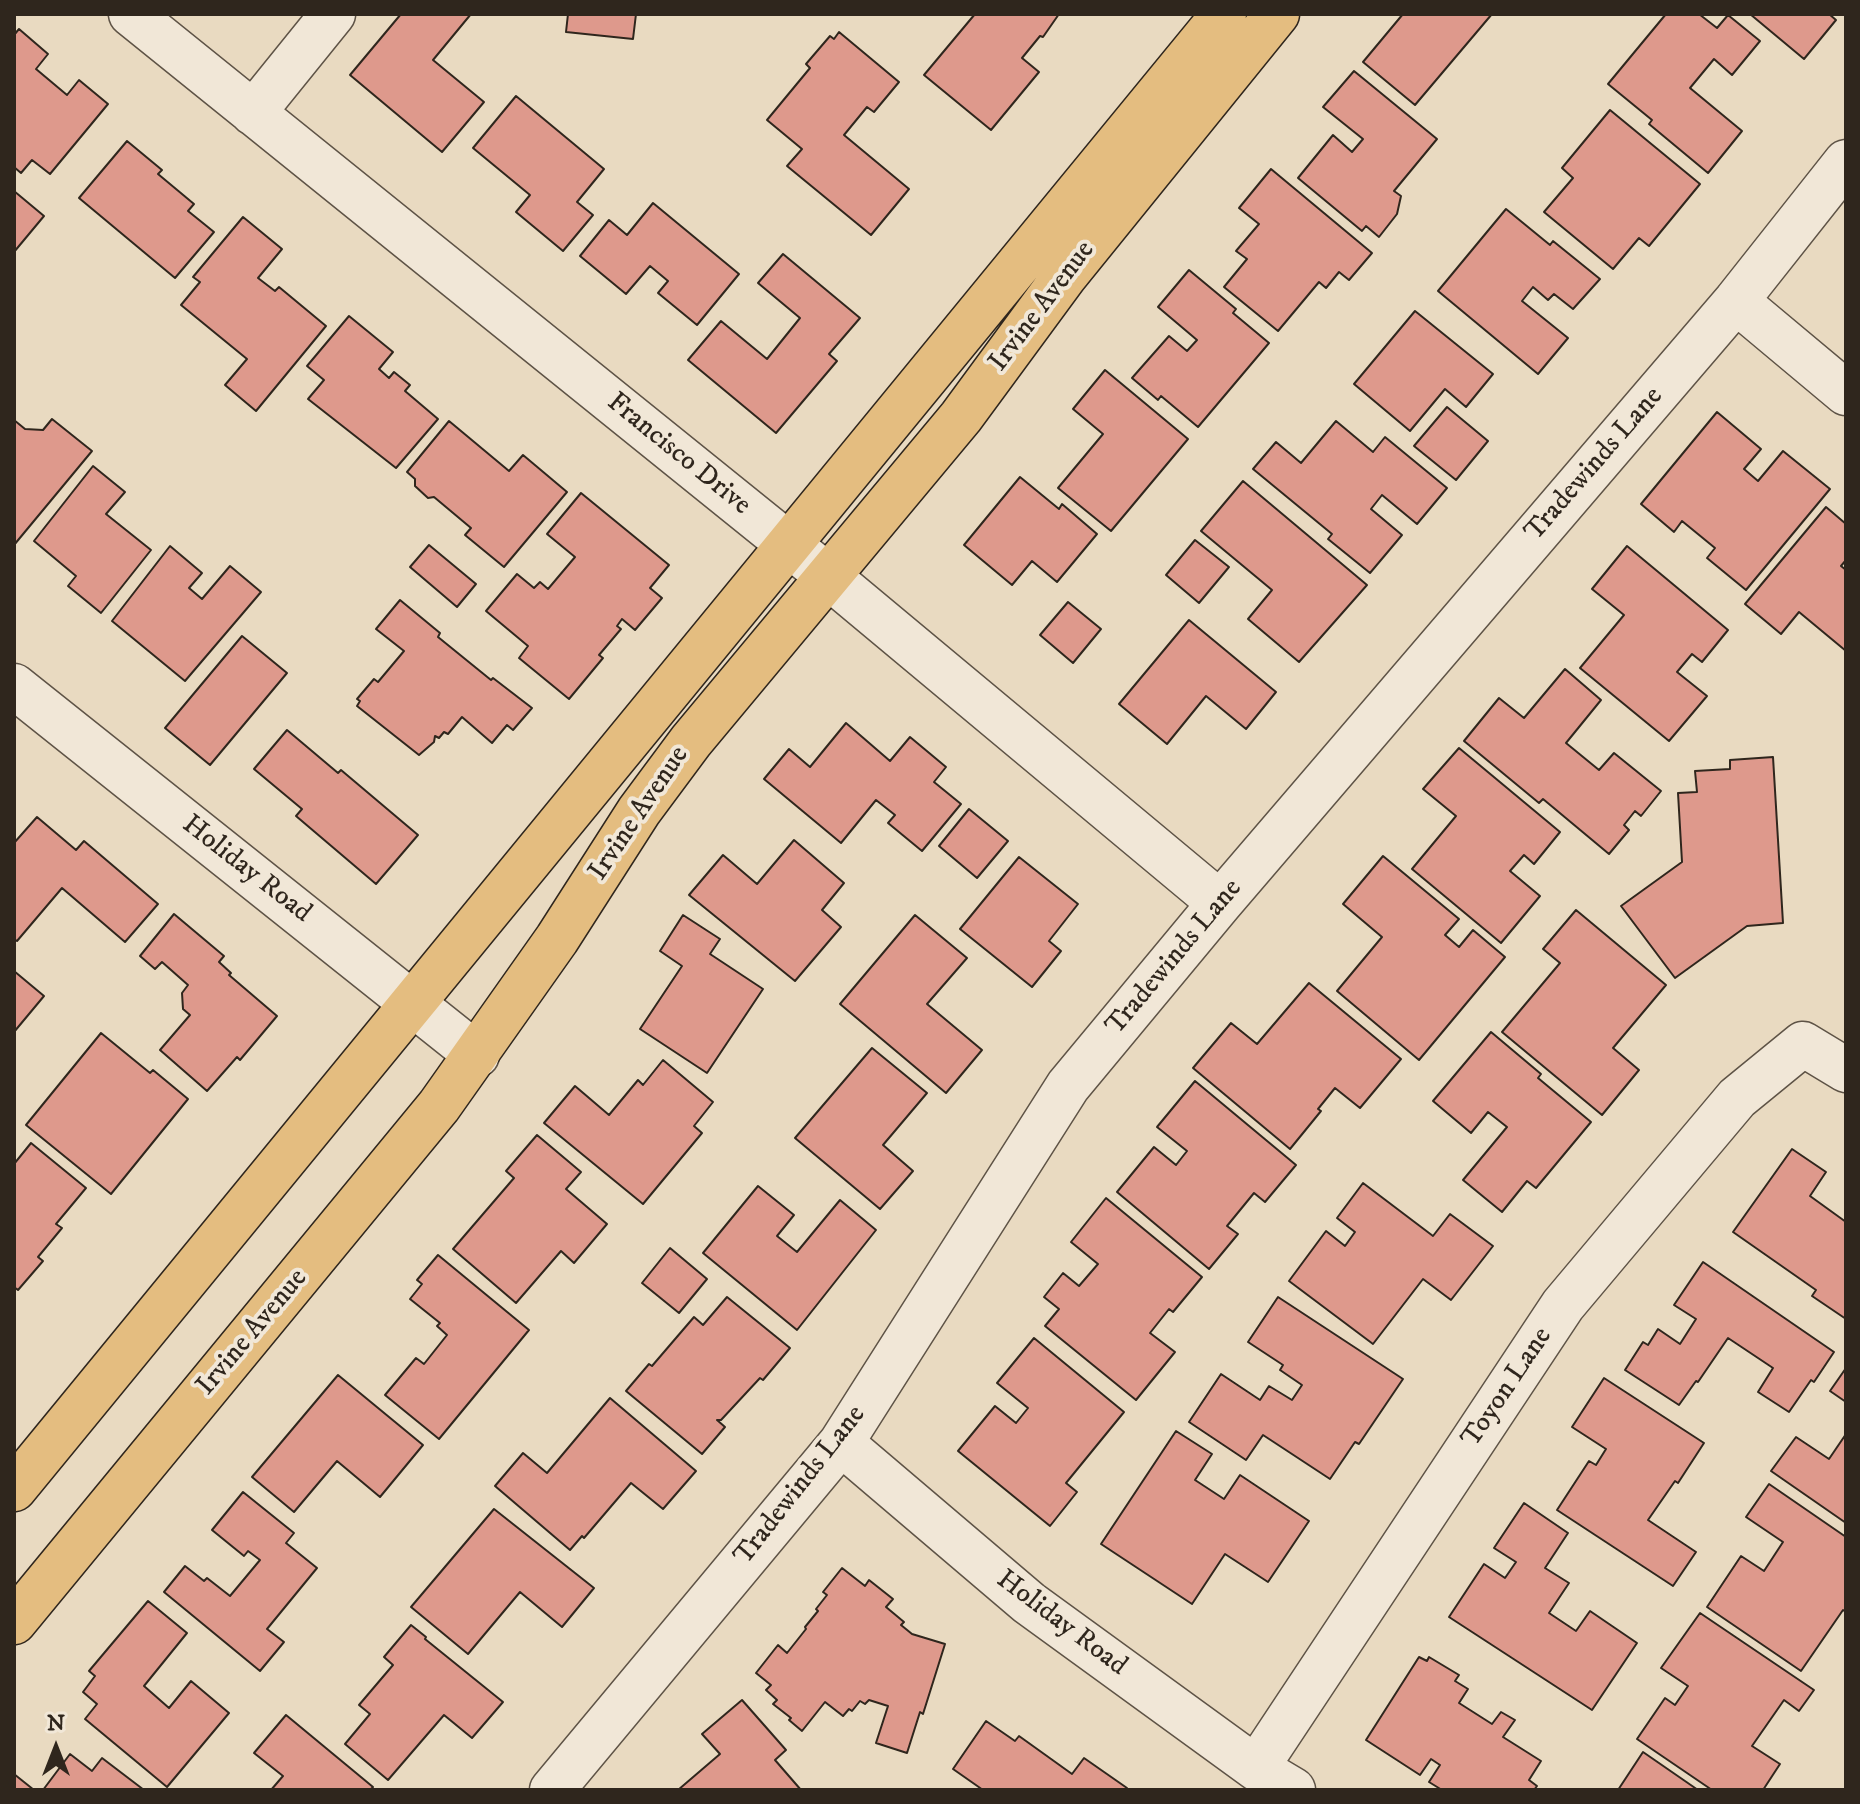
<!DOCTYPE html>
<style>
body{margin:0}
#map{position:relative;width:1860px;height:1804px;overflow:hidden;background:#e9dac1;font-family:"IM FELL DW Pica",serif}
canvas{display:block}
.frame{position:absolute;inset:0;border:16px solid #2f261d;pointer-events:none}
.north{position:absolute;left:16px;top:1708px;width:80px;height:80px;-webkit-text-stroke:6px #f1e7d7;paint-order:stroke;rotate:0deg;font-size:22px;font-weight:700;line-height:32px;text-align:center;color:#2f261d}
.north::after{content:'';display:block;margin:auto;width:28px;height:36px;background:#2f261d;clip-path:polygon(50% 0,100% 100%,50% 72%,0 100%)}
</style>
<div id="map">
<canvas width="1860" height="1804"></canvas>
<div class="frame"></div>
<div class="north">N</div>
</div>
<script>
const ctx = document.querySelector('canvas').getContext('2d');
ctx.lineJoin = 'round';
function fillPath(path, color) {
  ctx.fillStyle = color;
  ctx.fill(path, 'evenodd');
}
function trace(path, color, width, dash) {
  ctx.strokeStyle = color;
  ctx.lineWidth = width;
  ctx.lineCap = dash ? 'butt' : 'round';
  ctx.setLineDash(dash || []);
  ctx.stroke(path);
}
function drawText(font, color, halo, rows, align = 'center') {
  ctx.font = font + ' "IM FELL DW Pica",serif';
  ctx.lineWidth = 8;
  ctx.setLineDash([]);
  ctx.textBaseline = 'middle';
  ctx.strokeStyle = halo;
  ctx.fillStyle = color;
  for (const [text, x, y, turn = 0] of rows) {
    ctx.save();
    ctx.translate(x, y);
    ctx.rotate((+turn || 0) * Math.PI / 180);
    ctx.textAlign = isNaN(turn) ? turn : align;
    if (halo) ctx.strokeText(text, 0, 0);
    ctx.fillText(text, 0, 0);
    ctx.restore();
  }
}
const building = new Path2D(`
 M401,14H471L433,60L484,102L442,152L350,75Z
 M568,14H636L633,39L566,32Z
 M975,14H1059L1043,37L1040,36L1022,58L1039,72L991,130L924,75Z
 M1403,14H1492L1415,105L1363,62Z
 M1666,14H1699L1717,28L1728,15L1760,41L1732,75L1714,59L1690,88L1742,131L1708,173L1649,124L1652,120L1608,84Z
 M1750,14H1829L1836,20L1804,59Z
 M19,29L48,54L36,69L67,95L79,80L108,104L50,174L32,160L21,173L14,167V35Z
 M839,32L899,82L874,112L867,107L844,135L909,189L871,235L787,166L802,149L767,120L810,68L806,64L830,36L834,39Z
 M1354,71L1437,139L1394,191L1401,196L1397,214L1379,237L1366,226L1362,231L1298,178L1333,135L1352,152L1363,139L1323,107Z
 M516,96L604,169L577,202L593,215L563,251L516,212L530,195L473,148Z
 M1610,110L1700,184L1649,246L1639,238L1613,269L1544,212L1573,178L1562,168Z
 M127,141L162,170L158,174L194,204L188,211L214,232L175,278L79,198Z
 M1271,169L1372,253L1349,280L1339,272L1326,288L1319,282L1278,331L1224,287L1247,259L1236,251L1259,224L1239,208Z
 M14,191L44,216L14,252Z
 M653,203L739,274L697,325L658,293L668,281L650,266L626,294L580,256L609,220L627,235Z
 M1506,209L1550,245L1553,241L1600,279L1573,309L1554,294L1548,300L1533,287L1522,301L1568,338L1538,374L1438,291Z
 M243,217L282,249L258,278L275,291L279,287L326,326L256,411L225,385L247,359L181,305L200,282L193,277Z
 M783,254L860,318L829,354L837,361L776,433L688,360L721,321L767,359L800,318L758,283Z
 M1189,270L1236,309L1233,313L1269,343L1198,427L1161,396L1158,400L1132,378L1169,336L1187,351L1197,340L1158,307Z
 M1415,311L1493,374L1466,407L1445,389L1410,431L1354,384Z
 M349,316L393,352L379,369L389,378L394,372L410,385L405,391L438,419L396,468L308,399L324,380L307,366Z
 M1105,370L1188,439L1111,531L1058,488L1103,434L1073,409Z
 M1447,407L1488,441L1456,480L1414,446Z
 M1717,412L1761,449L1744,469L1758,481L1783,451L1830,489L1746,590L1707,558L1715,548L1682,521L1674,532L1641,504Z
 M52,419L92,451L14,545V420L25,429L43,430Z
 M449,421L509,471L523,455L567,492L504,567L465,535L471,528L434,497L428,498L415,486V479L407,472Z
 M1336,421L1373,452L1385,437L1447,488L1417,524L1382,495L1371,509L1402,535L1370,573L1328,539L1332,534L1253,469L1276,442L1301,463Z
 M93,466L125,492L106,514L151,550L101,613L68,586L76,576L34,541Z
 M1020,477L1059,509L1062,504L1097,534L1057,582L1032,561L1012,585L964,545Z
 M1243,481L1367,585L1299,662L1248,619L1272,590L1201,531Z
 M581,493L669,565L650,588L662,598L635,630L622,619L617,626L621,629L599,655L603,658L569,699L519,658L528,646L486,611L517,574L534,588L540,582L548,589L575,557L547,534Z
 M1826,507L1846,524V560L1841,566L1846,570V651L1799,612L1781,634L1745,604Z
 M1195,540L1229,567L1199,603L1166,575Z
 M429,545L476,584L457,607L410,567Z
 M170,546L202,573L189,588L202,599L230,566L261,592L185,681L112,621Z
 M1627,546L1728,630L1702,662L1692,654L1677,672L1707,696L1669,741L1580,668L1624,615L1592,589Z
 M400,600L440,633L438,637L491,680L493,678L532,708L513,730L507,725L492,743L462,717L448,734L444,732L439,738L435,736L434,742L419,755L357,706L360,701L357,699L374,679L378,682L404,651L376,629Z
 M1068,602L1101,629L1073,663L1040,635Z
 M1189,620L1276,692L1246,729L1206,696L1167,744L1119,704Z
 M242,636L287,673L210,765L165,728Z
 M1565,669L1601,700L1566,743L1599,770L1614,753L1661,791L1641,816L1635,811L1624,825L1629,830L1609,854L1543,799L1539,803L1464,741L1499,698L1524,718Z
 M846,723L890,761L910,737L946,767L934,782L961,804L922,851L888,823L895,815L876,800L841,843L764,779L789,749L810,767Z
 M287,730L338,773L341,770L418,835L376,884L296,816L302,809L254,769Z
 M1459,748L1560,832L1534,864L1524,855L1510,871L1540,896L1501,943L1412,869L1456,816L1423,789Z
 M1773,757L1783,923L1747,926L1675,978L1621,906L1682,862L1678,793L1697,792L1695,771L1730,769V760Z
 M969,809L1008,841L977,878L939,846Z
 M37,817L76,850L84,841L158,904L125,942L62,888L17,941L14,939V843Z
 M794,840L844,883L822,910L841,927L795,981L689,895L723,855L757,884Z
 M1383,856L1459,919L1445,935L1459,947L1473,930L1505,957L1419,1060L1337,991L1382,937L1343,904Z
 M1019,857L1078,904L1049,941L1061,951L1032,987L960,929Z
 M1576,910L1666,985L1613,1048L1639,1070L1602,1115L1502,1032L1560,963L1543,949Z
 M174,914L224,956L219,962L231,973L229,975L277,1016L240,1060L237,1057L207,1091L160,1050L190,1015L183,1009L182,993L188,985L162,962L155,969L140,956Z
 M683,915L720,939L710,954L763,989L707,1073L640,1029L682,966L660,951Z
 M915,915L967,958L927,1004L982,1050L946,1093L840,1004Z
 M14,971L44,996L14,1032Z
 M1309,983L1401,1059L1360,1108L1335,1088L1318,1109L1321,1111L1290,1149L1193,1068L1231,1023L1257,1044Z
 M1491,1032L1541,1074L1538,1078L1591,1122L1536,1188L1527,1181L1502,1212L1463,1180L1507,1127L1488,1112L1471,1133L1433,1101Z
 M101,1033L150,1073L153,1070L188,1099L111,1194L26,1125Z
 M872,1048L927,1093L883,1145L913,1171L880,1209L795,1138Z
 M663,1060L713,1102L694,1126L702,1133L643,1204L544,1123L575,1086L609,1115L638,1080L643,1085Z
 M1195,1081L1296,1165L1265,1202L1254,1193L1227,1226L1238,1234L1209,1269L1117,1192L1154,1147L1176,1165L1187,1151L1157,1127Z
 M537,1135L581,1172L566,1189L607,1224L574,1263L561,1251L516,1303L453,1249L514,1178L506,1171Z
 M31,1143L86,1188L56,1224L62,1228L38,1257L43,1261L18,1290L14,1287V1164Z
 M1792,1149L1826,1172L1810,1196L1846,1222V1319L1812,1296L1816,1290L1733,1232Z
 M1363,1183L1433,1236L1450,1214L1493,1246L1451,1300L1423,1279L1373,1344L1289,1281L1326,1231L1345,1246L1355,1232L1337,1218Z
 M758,1186L794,1215L777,1236L797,1252L840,1200L876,1230L797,1330L703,1253Z
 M1106,1198L1202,1277L1173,1312L1169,1309L1150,1333L1175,1352L1136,1400L1045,1326L1059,1309L1044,1297L1063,1273L1079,1286L1098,1264L1071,1242Z
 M670,1248L707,1279L679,1313L642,1283Z
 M438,1255L529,1330L439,1439L385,1395L416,1358L424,1364L447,1335L437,1326L440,1323L410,1299L422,1284L417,1280Z
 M1703,1262L1834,1352L1814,1382L1811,1380L1789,1412L1758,1392L1773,1368L1728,1338L1698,1382L1696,1381L1679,1405L1625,1370L1643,1342L1648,1345L1658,1329L1680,1344L1696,1319L1674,1305Z
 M727,1297L790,1348L763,1380L760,1378L721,1420H717L725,1427L702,1454L626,1391L649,1364L652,1366L694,1317L703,1325Z
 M1278,1297L1403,1379L1359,1444L1355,1442L1330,1479L1263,1435L1246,1460L1189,1422L1221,1374L1260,1400L1269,1386L1292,1400L1302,1385L1280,1370L1283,1365L1248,1342Z
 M1034,1338L1124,1412L1066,1483L1077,1492L1050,1526L958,1451L995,1406L1016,1423L1028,1408L997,1383Z
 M1846,1368V1402L1830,1391Z
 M338,1375L423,1445L380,1497L337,1461L294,1512L252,1477Z
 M1604,1378L1704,1443L1678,1483L1675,1481L1648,1520L1696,1552L1673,1586L1557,1510L1589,1461L1596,1465L1606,1449L1572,1427Z
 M610,1398L696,1471L663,1509L631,1483L584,1538L582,1536L570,1550L495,1486L523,1453L547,1473Z
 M1176,1431L1212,1454L1195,1480L1224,1499L1240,1475L1309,1521L1268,1582L1225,1554L1192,1604L1101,1544Z
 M1846,1434V1523L1771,1471L1796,1437L1829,1459Z
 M1769,1484L1846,1537V1612L1843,1610L1801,1671L1707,1607L1741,1556L1764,1571L1783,1542L1746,1517Z
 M243,1492L294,1533L286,1543L317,1568L267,1629L284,1642L260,1671L164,1592L185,1566L204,1581L207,1578L230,1596L260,1560L248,1551L244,1556L212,1530Z
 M1524,1503L1568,1533L1545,1568L1569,1583L1549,1613L1576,1631L1590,1611L1637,1643L1592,1710L1449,1617L1484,1564L1505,1578L1516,1562L1494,1548Z
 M494,1509L594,1588L562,1627L520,1592L468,1654L411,1607Z
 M842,1568L865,1586L869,1580L893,1599L886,1607L904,1622L901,1625L912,1634L945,1644L923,1714L920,1712L907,1753L876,1743L888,1706L869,1700L865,1704L860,1701L852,1711L849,1709L843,1716L825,1702L802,1731L789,1720L791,1718L773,1704L777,1700L766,1690L771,1685L756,1673L778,1645L787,1653L806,1629L805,1627L818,1611L816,1609L827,1595L823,1592Z
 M148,1601L187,1633L144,1686L169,1708L191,1681L229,1713L167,1787L85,1719L97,1704L83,1692L95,1676L89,1671Z
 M1700,1613L1814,1690L1799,1711L1784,1700L1752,1746L1780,1764L1763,1790H1712L1637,1739L1665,1698L1675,1705L1688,1686L1661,1668Z
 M411,1625L426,1637L425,1639L503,1702L472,1738L444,1715L388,1780L345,1744L370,1714L359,1705L393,1665L384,1657Z
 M1419,1657L1427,1661L1429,1657L1459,1675L1455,1681L1468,1689L1459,1703L1492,1724L1501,1712L1515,1720L1503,1737L1541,1761L1529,1780L1537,1786L1534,1790H1442L1429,1782L1440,1765L1431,1759L1420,1775L1366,1740Z
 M742,1700L786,1750L775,1760L801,1790H678L720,1754L702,1734Z
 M286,1715L373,1787L370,1790H271L283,1776L254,1753Z
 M986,1721L1015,1741L1019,1736L1072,1774L1084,1758L1127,1788L1125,1790H983L953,1769Z
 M1643,1752L1698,1790H1618Z
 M70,1754L92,1771L102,1758L144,1790H43Z
 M14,1774L34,1790H14Z`);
fillPath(building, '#de998c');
trace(building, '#2f261d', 2);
const minor = new Path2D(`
 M131,14L829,577L1220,903
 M253,113L333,14
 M1736,301L1846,393
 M14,686L477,1055
 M841,1443L1029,1603L1256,1768L1293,1790
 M1256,1768L1563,1305L1737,1098L1803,1044L1846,1070
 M552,1790L841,1443L1068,1086L1220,903L1736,301L1846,162`);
const major = new Path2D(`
 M14,1489L1224,14
 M14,1622L439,1106L557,939L639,811L691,741L961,417L1064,277L1277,14`);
trace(minor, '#5e5346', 47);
trace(major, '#2f261d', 47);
trace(minor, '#f1e7d7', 44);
trace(major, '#e4bd80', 44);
drawText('28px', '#2f261d', '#f1e7d7', [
 ["Irvine Avenue",1043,307,-53],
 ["Francisco Drive",678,455,39],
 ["Tradewinds Lane",1595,465,-49],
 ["Irvine Avenue",640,814,-56],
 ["Holiday Road",246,870,38],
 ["Tradewinds Lane",1175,958,-50],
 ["Irvine Avenue",253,1333,-50],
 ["Toyon Lane",1508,1388,-56],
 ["Tradewinds Lane",801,1486,-52],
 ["Holiday Road",1061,1624,37]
]);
</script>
